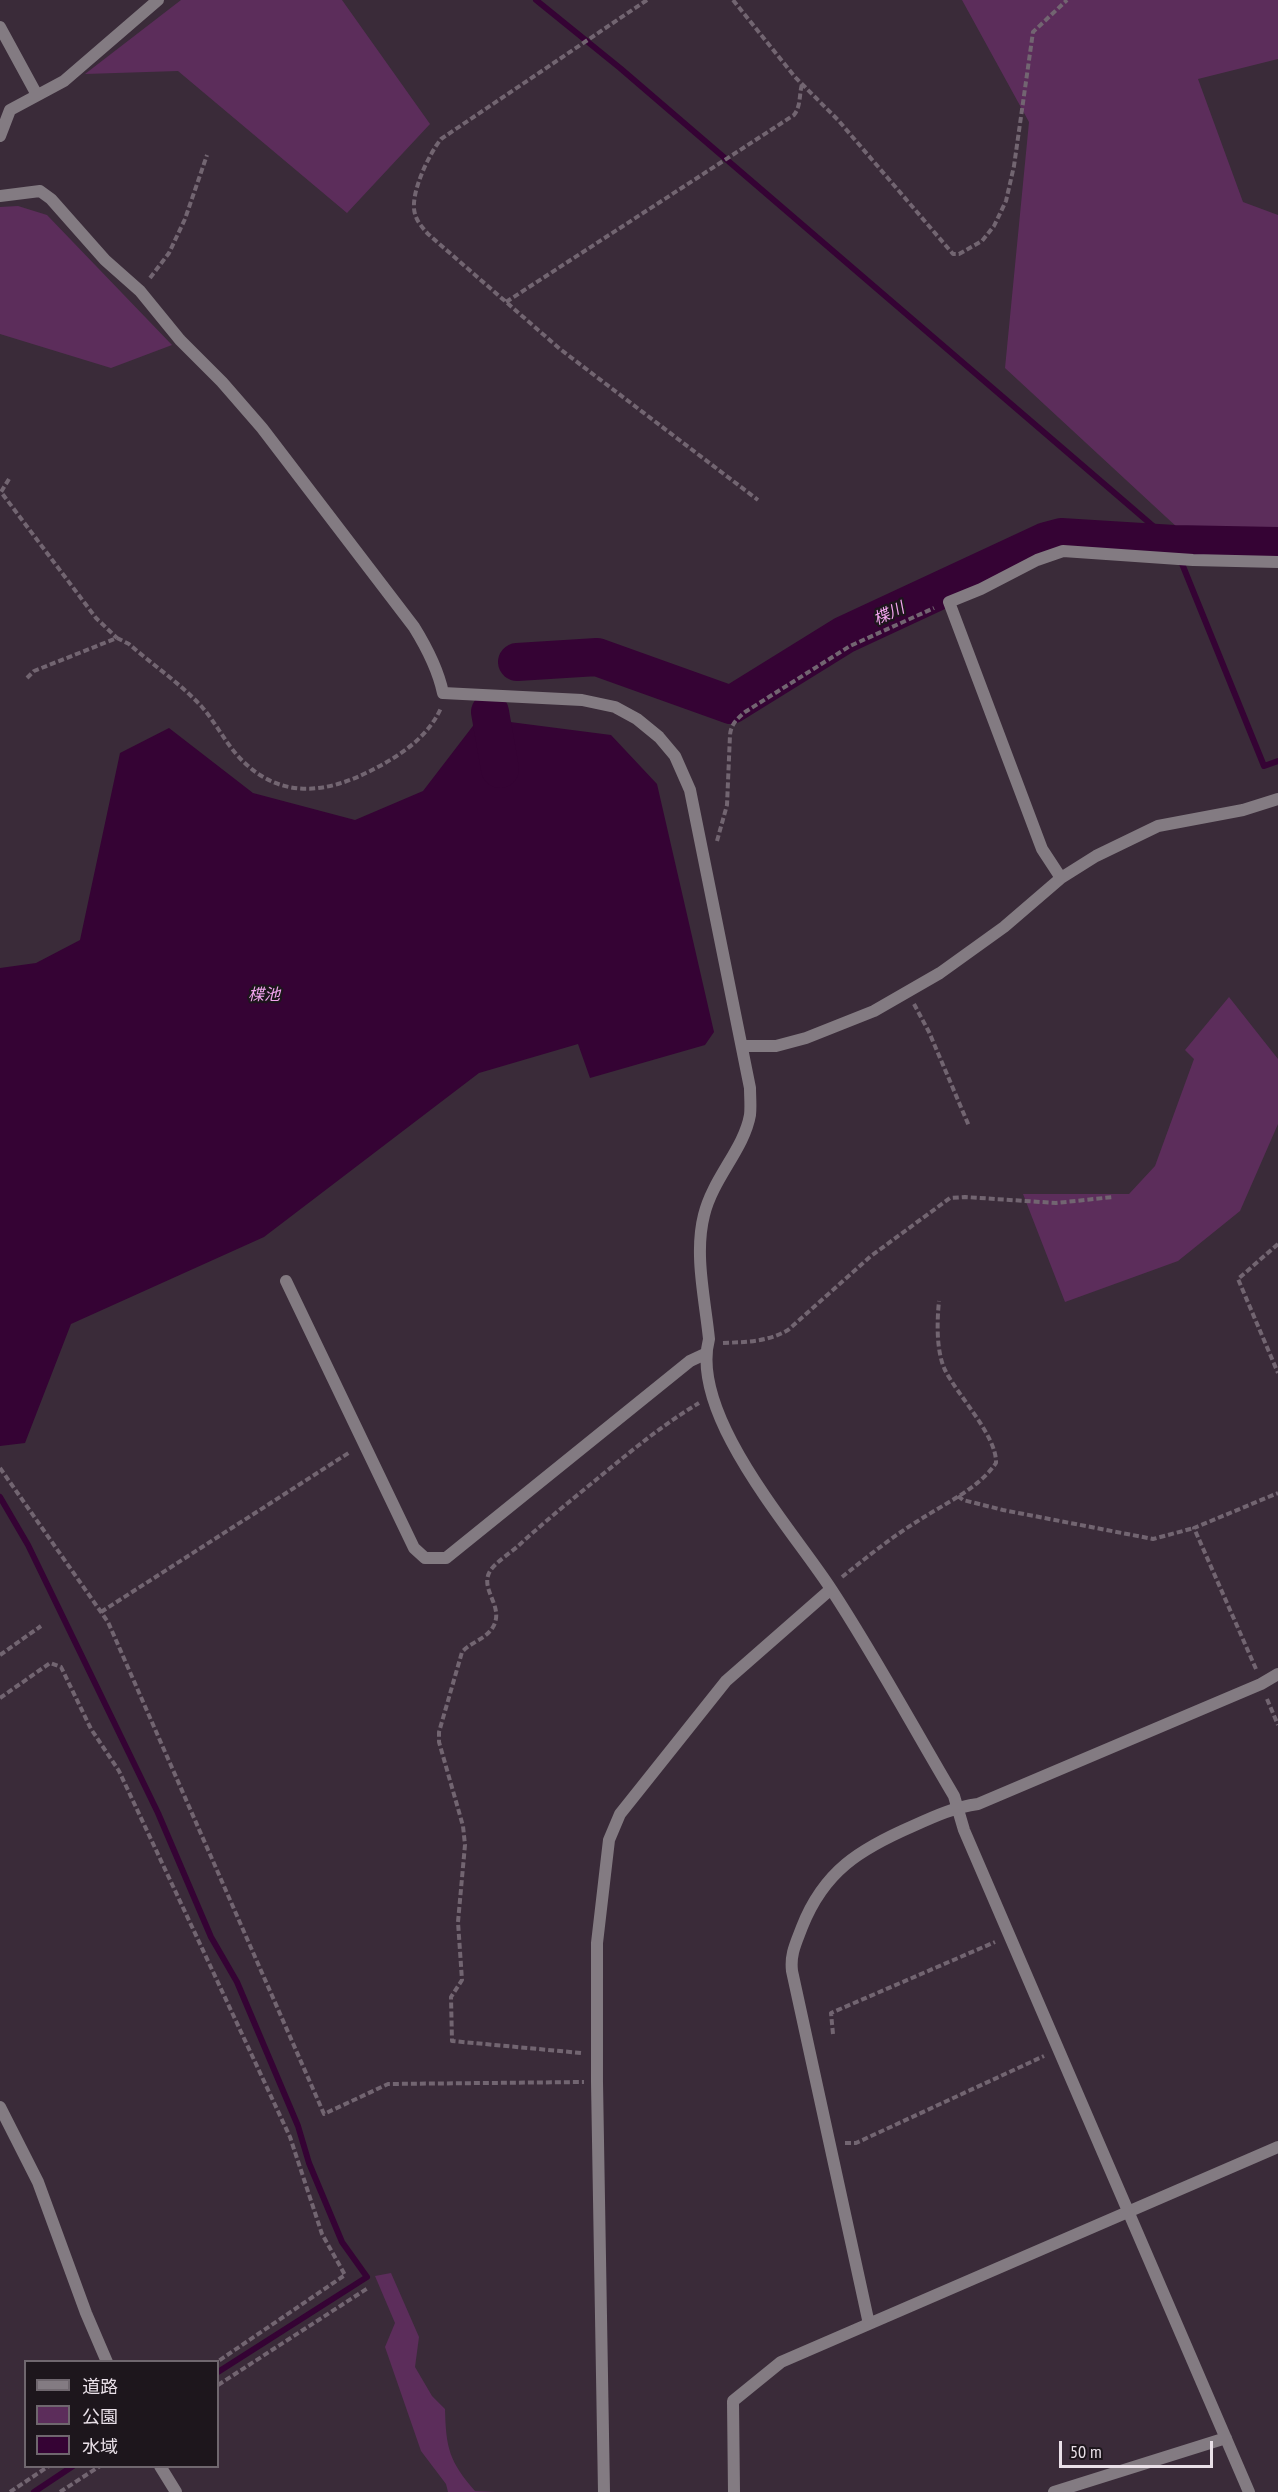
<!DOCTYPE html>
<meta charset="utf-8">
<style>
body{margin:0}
#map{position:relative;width:1278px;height:2492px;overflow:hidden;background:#3a2b39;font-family:"PT Sans Narrow","Noto Sans JP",sans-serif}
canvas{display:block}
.legend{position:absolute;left:24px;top:2360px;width:195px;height:108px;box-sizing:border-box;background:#1d161c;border:2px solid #6f676e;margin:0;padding:8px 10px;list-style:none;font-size:18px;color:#e9e0e8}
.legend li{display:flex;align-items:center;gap:12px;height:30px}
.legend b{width:30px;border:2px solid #6f676e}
.scale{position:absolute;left:1059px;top:2441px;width:154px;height:27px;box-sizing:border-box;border:3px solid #e9e0e8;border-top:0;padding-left:8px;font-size:18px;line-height:21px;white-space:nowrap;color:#e9e0e8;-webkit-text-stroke:4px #1d161c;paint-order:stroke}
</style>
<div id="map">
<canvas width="1278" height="2492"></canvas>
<ul class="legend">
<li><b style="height:8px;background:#837b82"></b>道路</li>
<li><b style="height:16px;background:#5c2d5b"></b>公園</li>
<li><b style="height:16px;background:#350334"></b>水域</li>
</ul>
<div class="scale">50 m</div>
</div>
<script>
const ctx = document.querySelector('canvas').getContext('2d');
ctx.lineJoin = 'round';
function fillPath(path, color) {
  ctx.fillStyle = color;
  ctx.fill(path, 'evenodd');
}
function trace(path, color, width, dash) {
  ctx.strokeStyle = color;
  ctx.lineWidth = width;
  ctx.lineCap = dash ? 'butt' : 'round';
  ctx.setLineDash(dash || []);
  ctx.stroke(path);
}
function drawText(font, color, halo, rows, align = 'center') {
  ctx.font = font + ' "PT Sans Narrow","Noto Sans JP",sans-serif';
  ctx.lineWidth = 4.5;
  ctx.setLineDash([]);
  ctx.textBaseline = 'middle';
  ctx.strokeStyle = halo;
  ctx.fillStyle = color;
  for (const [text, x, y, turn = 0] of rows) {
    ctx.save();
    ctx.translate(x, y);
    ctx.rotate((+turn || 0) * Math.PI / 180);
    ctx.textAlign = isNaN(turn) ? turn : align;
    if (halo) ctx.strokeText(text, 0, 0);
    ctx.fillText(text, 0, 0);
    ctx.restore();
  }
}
fillPath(new Path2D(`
 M181,0H342L430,124L347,213L178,71L85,74Z
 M962,0H1278V59L1198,79L1243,202L1278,215V529H1179L1005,368L1029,122Z
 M18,206L47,215L172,345L111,368L0,334V207Z
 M1229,997L1278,1059V1124L1240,1211L1178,1261L1065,1302L1023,1194H1129L1155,1166L1194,1059L1185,1050Z
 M391,2273L419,2337L415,2367L432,2396L445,2409C446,2448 449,2461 475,2491L496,2492H448L446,2484L421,2451L385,2347L395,2323L375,2276Z`), '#5c2d5b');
fillPath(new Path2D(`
 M479,718L611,735L657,784L714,1032L705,1045L590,1078L578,1044L479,1073L264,1237L71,1324L25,1443L0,1446V968L36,963L80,940L120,753L169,728L253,793L355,820L423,791Z`), '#350334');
trace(new Path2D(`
 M536,0L620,68L1174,544L1264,766L1278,761
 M0,1497L28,1545L158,1813L211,1937L237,1982L298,2126L309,2163L342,2242L367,2277L218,2372
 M34,2492L73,2466`), '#350334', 6);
trace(new Path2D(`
 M517,662L597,657L731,705L844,635L1046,541L1061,537L1174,544L1278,546
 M490,712L500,769`), '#350334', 38);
trace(new Path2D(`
 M647,0L441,139C429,154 409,195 415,214C417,222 423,228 428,234L560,349L758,500
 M733,0L795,77L838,120L953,254H959L982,241L994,226L1006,201L1014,166L1033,32L1067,0
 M150,278L169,253L185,219L207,155
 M506,302L794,115C801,106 799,95 802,84
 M9,479L1,492L96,618L117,638
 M27,678L34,671L117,638L129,644C153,665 181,684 202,707C215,722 224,740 237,755C277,800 325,795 374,769C401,755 428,737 441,708
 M717,841L727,805L730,735C731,724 737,719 745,712L850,646L934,608
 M914,1004L929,1032L969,1126
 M1278,1244L1238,1279L1278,1373
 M723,1343C746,1342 767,1342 788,1330L871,1256L950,1198L965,1197L1056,1203L1113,1197
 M0,1468L108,1622L324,2114L388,2084L584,2082
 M958,1496L963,1500L1003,1510L1153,1539L1194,1528
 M842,1577C867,1557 893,1536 921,1519C946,1503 979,1488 996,1463C997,1436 958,1396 945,1370C936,1351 937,1321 939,1301
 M101,1612L350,1452
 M0,1655L41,1626
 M1256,1669L1194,1528L1278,1493
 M0,1698L50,1663L61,1667L91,1729L119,1771L201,1946L290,2137L322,2234L345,2275L217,2362
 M1267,1699L1278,1725
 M833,2034L831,2013L995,1942
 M581,2053L452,2041L451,1997L462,1980L458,1922L465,1845L463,1826L439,1742V1732L462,1652C471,1642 486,1639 493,1627C505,1606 479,1590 490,1571C494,1564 511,1552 517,1547C543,1523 570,1501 597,1479C630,1452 662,1425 699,1403
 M845,2143H856L1044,2056
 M218,2385L368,2288
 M10,2492L49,2466
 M60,2492L100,2466`), '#726571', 4, [6, 3]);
trace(new Path2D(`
 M0,27L37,95
 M0,136L10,110L64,81L158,0
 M0,196L40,191L51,199L105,260L140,291L180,340L222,382L262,428L414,627C427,648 438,669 443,693L582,700L615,707L637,719L659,737L675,756L690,790L750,1088C750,1096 751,1107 750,1115C744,1149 713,1178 704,1215C694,1254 705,1299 709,1339C689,1415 792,1529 831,1589C875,1656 913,1727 954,1796L964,1830L1249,2492
 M1061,878L1042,849L949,602L981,589L1037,560L1063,551L1193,560L1278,562
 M742,1046H776L806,1038L874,1011L940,973L1004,927L1061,878L1096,856L1158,826L1243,810L1278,799
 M286,1281L414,1548L425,1558H446L690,1361L705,1354
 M0,2107L38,2182L86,2313L107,2362
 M869,2324L792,1971C790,1954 796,1943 802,1927C824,1871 860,1849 913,1826C935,1816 955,1807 978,1804L1261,1684L1278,1674
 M160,2466L176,2492
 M604,2492L597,2082V1943L609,1840L620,1814L726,1681L831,1589
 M734,2492L733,2401L781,2362L1278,2147
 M1054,2492L1226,2438`), '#837b82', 12);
drawText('italic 16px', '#f2a5ee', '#1d161c', [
 ["楪川",889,614,-25],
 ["楪池",264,995]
]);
</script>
